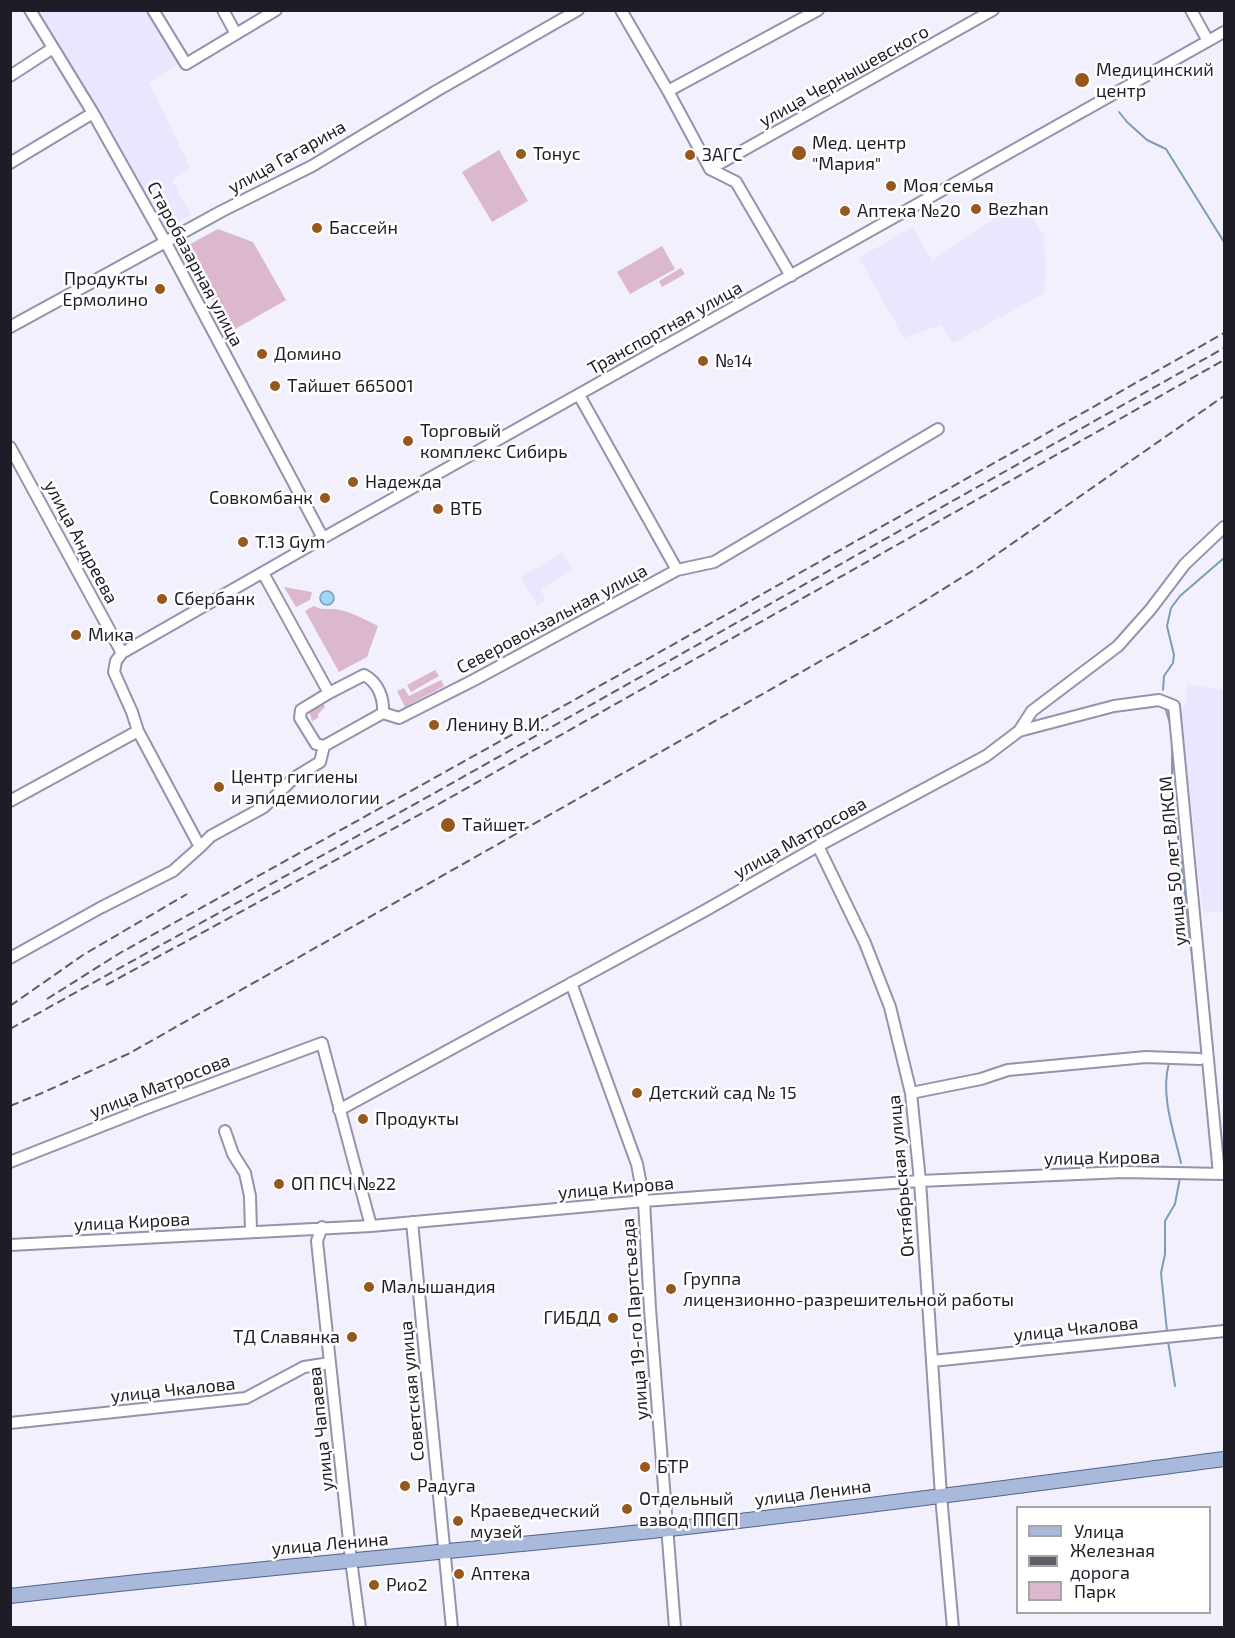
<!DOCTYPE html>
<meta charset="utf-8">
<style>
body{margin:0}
#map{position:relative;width:1235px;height:1638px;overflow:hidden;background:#f1f0fc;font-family:"Exo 2",sans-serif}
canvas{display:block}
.frame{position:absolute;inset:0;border:12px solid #1e1d27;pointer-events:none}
.legend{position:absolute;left:1016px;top:1506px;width:195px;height:108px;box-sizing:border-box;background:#fff;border:2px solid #a5a5a9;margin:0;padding:8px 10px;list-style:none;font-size:18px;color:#1e1d27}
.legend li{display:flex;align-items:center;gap:12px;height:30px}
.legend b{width:30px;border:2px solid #a5a5a9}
</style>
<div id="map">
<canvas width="1235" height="1638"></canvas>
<div class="frame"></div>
<ul class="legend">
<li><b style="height:8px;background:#a9b9dc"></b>Улица</li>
<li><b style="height:8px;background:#5e5d68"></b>Железная дорога</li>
<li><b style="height:16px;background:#dcb8ce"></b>Парк</li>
</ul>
</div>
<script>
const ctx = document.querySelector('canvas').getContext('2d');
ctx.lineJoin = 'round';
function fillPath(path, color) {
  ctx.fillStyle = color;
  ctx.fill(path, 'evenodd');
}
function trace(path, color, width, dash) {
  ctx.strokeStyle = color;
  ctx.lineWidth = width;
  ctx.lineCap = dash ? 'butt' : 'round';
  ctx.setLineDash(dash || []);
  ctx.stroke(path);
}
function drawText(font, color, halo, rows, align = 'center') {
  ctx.font = font + ' "Exo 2",sans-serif';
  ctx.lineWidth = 5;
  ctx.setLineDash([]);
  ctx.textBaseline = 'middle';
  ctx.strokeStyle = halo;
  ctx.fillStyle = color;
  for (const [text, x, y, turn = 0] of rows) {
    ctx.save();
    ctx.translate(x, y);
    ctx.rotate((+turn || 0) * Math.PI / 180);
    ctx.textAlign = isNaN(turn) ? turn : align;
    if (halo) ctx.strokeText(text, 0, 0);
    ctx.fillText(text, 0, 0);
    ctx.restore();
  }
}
fillPath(new Path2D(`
 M40,11H148L180,62L149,83L190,167L172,180L191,215L164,229Z
 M1022,200L1044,236L1046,278L1043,294L953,343L941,325L904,338L859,258L912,227L932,260Z
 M562,553L572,570L540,589L546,600L537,605L521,577Z
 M1187,684L1224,690V912L1203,913L1181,713L1186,704Z`), '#e9e7fd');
fillPath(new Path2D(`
 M499,150L528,201L492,222L462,172Z
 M218,229L253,242L286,300L230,332L183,248Z
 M662,246L675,269L630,294L617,272Z
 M681,268L685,274L662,287L659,281Z
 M284,587L312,592L310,600L296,607Z
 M314,606C321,610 324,609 332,609C346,609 366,620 378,626L367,657L339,672L305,611Z
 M435,670L439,676L411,692L407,685Z
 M441,680L444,686L405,707L397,691L404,688L409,696Z
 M323,702L325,707L318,714V718L312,721L309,711Z`), '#dcb8ce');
const water = new Path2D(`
 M320 598a7 7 0 1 1 14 0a7 7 0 1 1-14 0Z`);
fillPath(water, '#a0d6f9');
trace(water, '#799eba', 1.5);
trace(new Path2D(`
 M1119,112L1127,122L1147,140L1166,149L1224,242
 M1163,690L1164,676L1173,663L1174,655L1167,626L1171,608L1180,596L1224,558
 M1165,707L1172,730
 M1172,736V786L1197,999
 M1169,1063C1160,1095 1174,1132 1181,1163
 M1167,1331L1161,1273L1165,1254V1221L1175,1204L1180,1178
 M1168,1341L1175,1386`), '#799eba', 2);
const minor = new Path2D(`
 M30,10L93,113L166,243L323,538
 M153,10L186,64L276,10
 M223,10L236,34
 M621,10L668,91
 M1191,10L1208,41
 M10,76L53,48
 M10,163L93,113
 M710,169L993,10
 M791,276L736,182L710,169L668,91L818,10
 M10,327L222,211L312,166L438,90L578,10
 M579,395L677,570
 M10,447L122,653
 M263,573L329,693
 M138,731L132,712L114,672L116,661L122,653L323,538L1224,32
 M1019,731L1114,706L1159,700L1174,706L1219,1174
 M324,746L316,744L300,718L301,710L329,693L364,675C378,682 384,698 383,713
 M10,801L138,731L200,847L211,836L264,807L294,778L320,762L324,746L383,713L399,718L474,680L677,570L714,562L938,429
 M818,846L865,943L890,1007L911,1093L920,1181L941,1496L953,1628
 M10,958L100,908L173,871L200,847
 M571,983L637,1164L644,1201L650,1309L675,1628
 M911,1093L981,1079L1008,1070L1146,1057L1200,1059
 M339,1110L706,910L818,846L986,756L1019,731L1032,711L1118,646L1150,610L1185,564L1224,527
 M225,1131L233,1154L245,1173L250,1196L251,1232
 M10,1162L147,1108L322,1043L371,1226
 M412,1222L452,1628
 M322,1227L317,1241L351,1560L360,1628
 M10,1245L371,1226L644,1201L920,1181L1123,1172L1224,1174
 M932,1361L1224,1331
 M10,1423L246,1398L304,1367L330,1363`);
const major = new Path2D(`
 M10,1596C224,1571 438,1553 652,1531C843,1510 1034,1484 1224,1459`);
trace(minor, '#9592ad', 14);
trace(major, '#53648e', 16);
trace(minor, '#fff', 10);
trace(major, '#a9b9dc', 14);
trace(new Path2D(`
 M106,985L437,805L1224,360
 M47,999L120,953L628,670L1224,333
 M10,1006L83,955L187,894
 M10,1029L431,795L1224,348
 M10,1106L42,1093L130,1053L900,616L977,568L1224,396`), '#5e5d68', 2, [9, 4.5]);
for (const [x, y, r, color] of [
 [1082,80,8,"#96581d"],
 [799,153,8,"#96581d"],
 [521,154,6,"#96581d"],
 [690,155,6,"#96581d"],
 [891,186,6,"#96581d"],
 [976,209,6,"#96581d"],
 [845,211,6,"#96581d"],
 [317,228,6,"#96581d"],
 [160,289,6,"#96581d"],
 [262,354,6,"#96581d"],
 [703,361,6,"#96581d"],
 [275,386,6,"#96581d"],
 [408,441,6,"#96581d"],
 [353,482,6,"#96581d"],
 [325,498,6,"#96581d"],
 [438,509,6,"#96581d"],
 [243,542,6,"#96581d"],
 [162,599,6,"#96581d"],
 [76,635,6,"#96581d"],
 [434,725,6,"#96581d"],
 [219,787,6,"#96581d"],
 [448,825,8,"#96581d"],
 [637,1093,6,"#96581d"],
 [363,1119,6,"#96581d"],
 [279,1184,6,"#96581d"],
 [369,1287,6,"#96581d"],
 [671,1289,6,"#96581d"],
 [613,1318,6,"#96581d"],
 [352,1337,6,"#96581d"],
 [645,1467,6,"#96581d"],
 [405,1486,6,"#96581d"],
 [627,1509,6,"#96581d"],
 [458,1521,6,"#96581d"],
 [459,1574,6,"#96581d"],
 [374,1585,6,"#96581d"]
]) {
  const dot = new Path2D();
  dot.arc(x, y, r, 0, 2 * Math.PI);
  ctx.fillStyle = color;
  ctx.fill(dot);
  trace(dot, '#fff', 2);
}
drawText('18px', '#1e1d27', '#fff', [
 ["Медицинский",1096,70],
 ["центр",1096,91],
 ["Мед. центр",812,143],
 ["\"Мария\"",812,164],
 ["Тонус",533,154],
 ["ЗАГС",702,155],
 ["Моя семья",903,186],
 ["Bezhan",988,209],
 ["Аптека №20",857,211],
 ["Бассейн",329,228],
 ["Продукты",148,279,"right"],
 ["Ермолино",148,300,"right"],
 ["Домино",274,354],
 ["№14",715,361],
 ["Тайшет 665001",287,386],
 ["Торговый",420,431],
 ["комплекс Сибирь",420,452],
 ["Надежда",365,482],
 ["Совкомбанк",313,498,"right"],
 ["ВТБ",450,509],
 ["T.13 Gym",255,542],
 ["Сбербанк",174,599],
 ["Мика",88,635],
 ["Ленину В.И.",446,725],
 ["Центр гигиены",231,777],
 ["и эпидемиологии",231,798],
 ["Тайшет",462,825],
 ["Детский сад № 15",649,1093],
 ["Продукты",375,1119],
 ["ОП ПСЧ №22",291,1184],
 ["Группа",683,1279],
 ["лицензионно-разрешительной работы",683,1300],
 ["Малышандия",381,1287],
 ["ГИБДД",601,1318,"right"],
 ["ТД Славянка",340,1337,"right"],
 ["БТР",657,1467],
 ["Радуга",417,1486],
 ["Отдельный",639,1499],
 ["взвод ППСП",639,1520],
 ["Краеведческий",470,1511],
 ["музей",470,1532],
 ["Аптека",471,1574],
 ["Рио2",386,1585]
], 'left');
drawText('18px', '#1e1d27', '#fff', [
 ["улица Чернышевского",844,76,-29],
 ["улица Гагарина",287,157,-29],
 ["Старобазарная улица",195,264,62],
 ["Транспортная улица",665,328,-29],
 ["улица Андреева",81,542,62],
 ["Северовокзальная улица",552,619,-28],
 ["улица Матросова",800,838,-29],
 ["улица 50 лет ВЛКСМ",1173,861,-95],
 ["улица Матросова",160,1086,-21],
 ["улица Кирова",1102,1158,-1],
 ["Октябрьская улица",901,1176,-95],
 ["улица Кирова",616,1188,-5],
 ["улица Кирова",132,1222,-3],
 ["улица 19-го Партсъезда",635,1319,-94],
 ["улица Чкалова",1076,1329,-6],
 ["улица Чкалова",173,1390,-6],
 ["Советская улица",412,1391,-95],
 ["улица Чапаева",321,1429,-96],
 ["улица Ленина",813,1493,-7],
 ["улица Ленина",330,1544,-5]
]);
</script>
